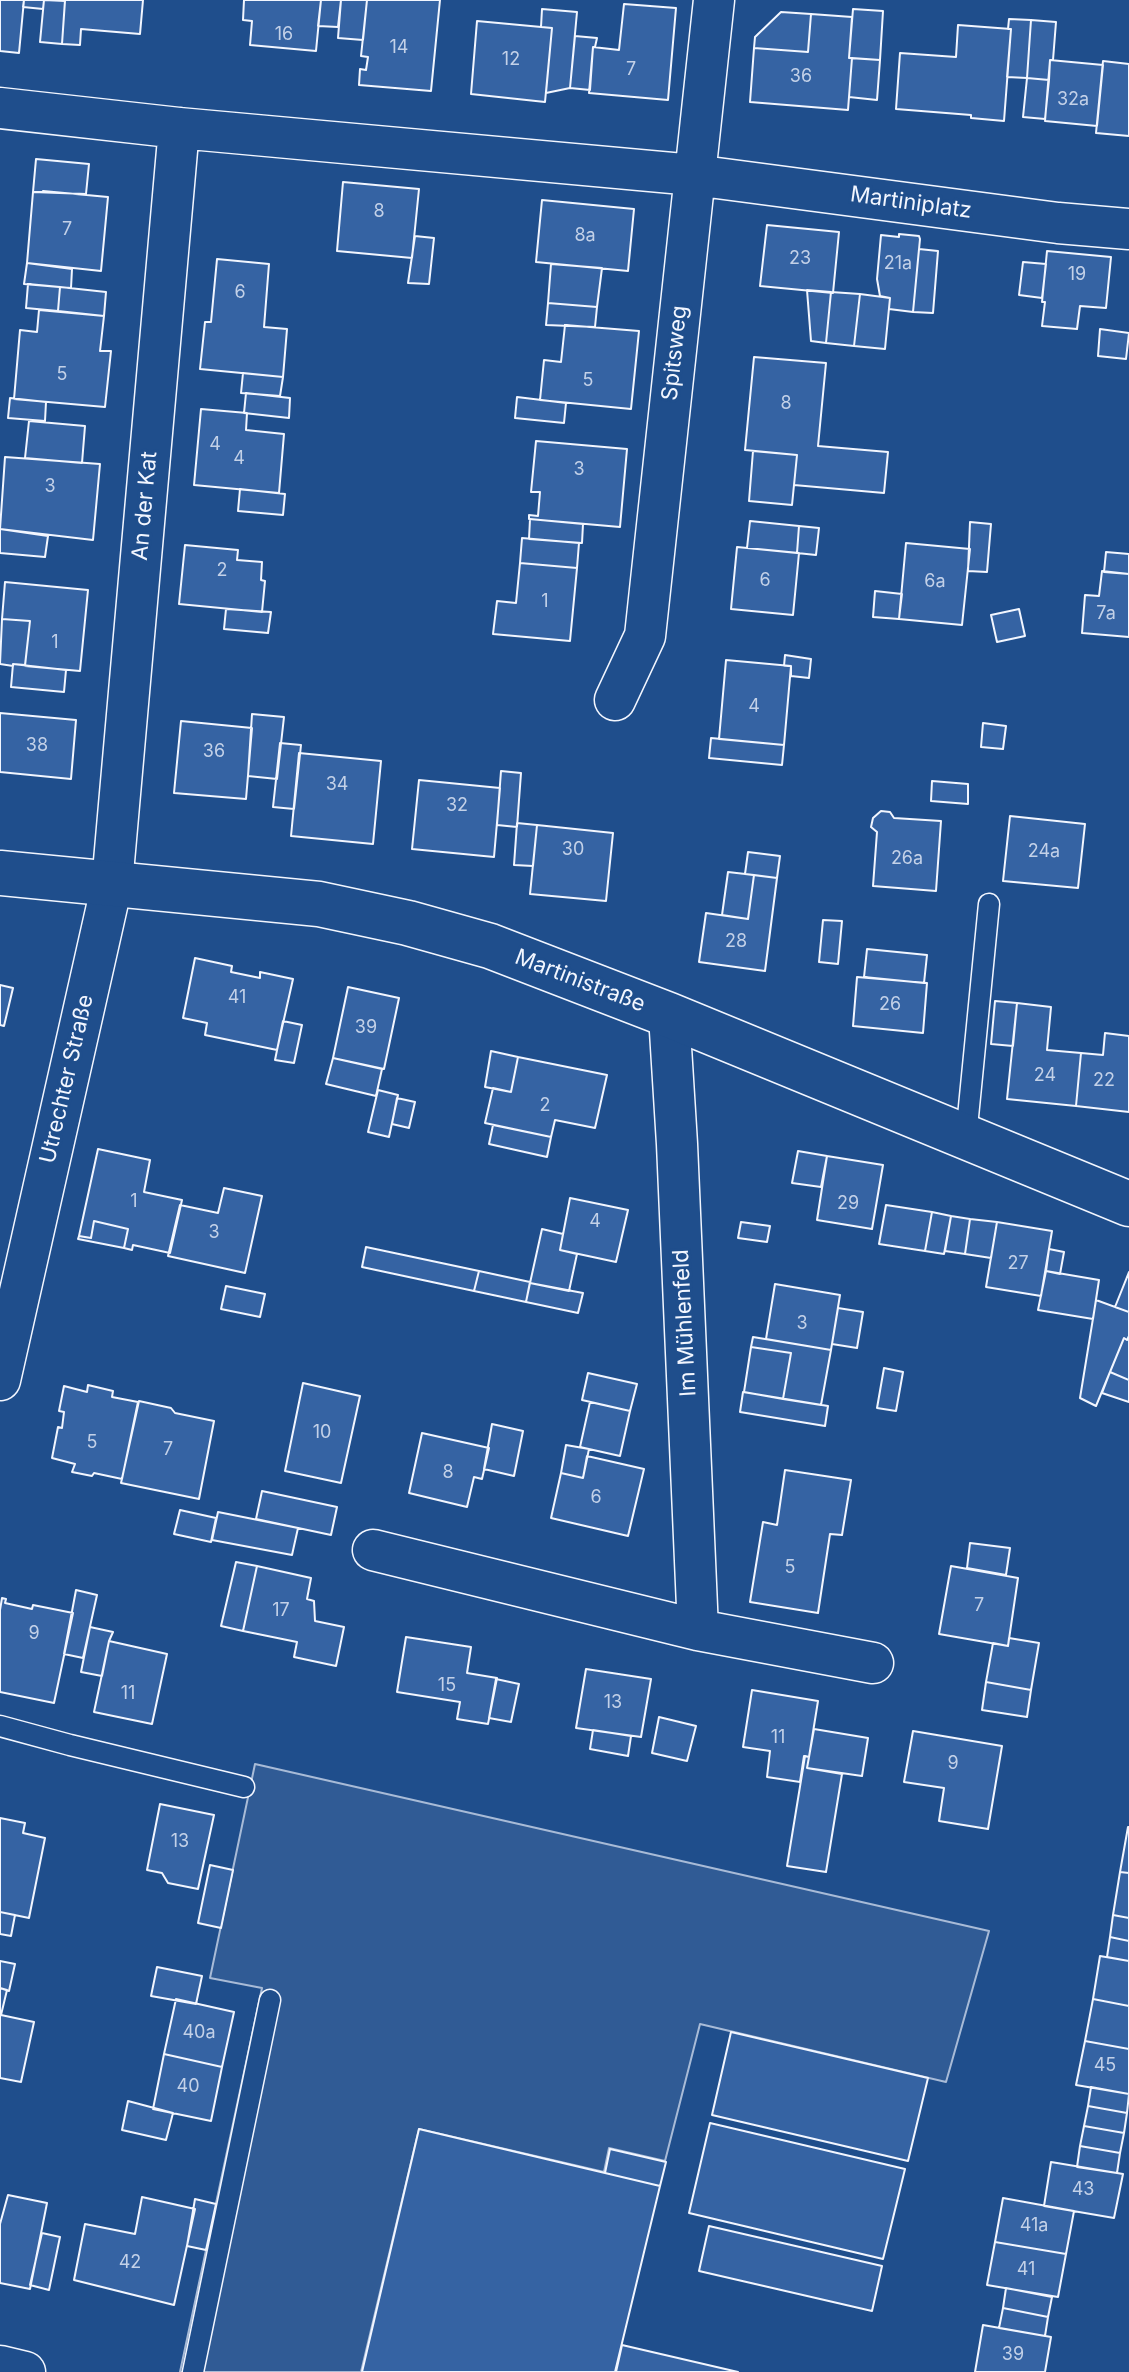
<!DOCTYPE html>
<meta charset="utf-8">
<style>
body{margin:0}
canvas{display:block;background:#1f4e8c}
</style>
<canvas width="1129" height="2372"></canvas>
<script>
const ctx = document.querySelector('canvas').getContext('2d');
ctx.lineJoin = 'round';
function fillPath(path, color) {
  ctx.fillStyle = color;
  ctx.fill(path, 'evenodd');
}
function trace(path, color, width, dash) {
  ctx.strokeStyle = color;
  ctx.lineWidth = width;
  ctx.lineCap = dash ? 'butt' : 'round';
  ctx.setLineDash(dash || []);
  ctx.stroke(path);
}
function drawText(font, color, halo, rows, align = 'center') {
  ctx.font = font + ' Inter,sans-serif';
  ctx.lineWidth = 6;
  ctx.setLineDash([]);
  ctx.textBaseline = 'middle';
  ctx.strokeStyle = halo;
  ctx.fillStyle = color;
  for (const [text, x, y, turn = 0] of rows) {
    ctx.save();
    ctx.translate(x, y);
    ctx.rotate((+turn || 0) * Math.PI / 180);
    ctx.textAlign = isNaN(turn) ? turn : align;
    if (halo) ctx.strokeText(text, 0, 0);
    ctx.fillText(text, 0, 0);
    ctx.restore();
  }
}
const built = new Path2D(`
 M255,1764L989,1931L946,2082L700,2024L665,2161L609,2148L604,2172L419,2129L361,2372H180L262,1988L210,1978Z`);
fillPath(built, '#305b95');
trace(built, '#a8bbd7', 2);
const building = new Path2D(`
 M0,0H24L19,53L0,51Z
 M24,0H44L43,9L23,7Z
 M44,0L65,1L62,44L40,42Z
 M65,0H143L140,34L81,29L80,45L62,44Z
 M244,0H321L316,51L250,45L252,21L243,20Z
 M321,0H341L338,27L318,26Z
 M341,0H367L363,40L338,38Z
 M367,0H440L431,91L359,85L360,69L366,70L368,57L361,56Z
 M624,4L676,8L668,100L589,93L593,47L619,50Z
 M542,9L577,12L570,88L546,93L552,28L541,27Z
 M853,9L883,11L880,60L849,58Z
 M781,12L811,14L808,52L754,48L755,37Z
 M811,14L852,17L849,58H852L848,110L750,102L754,48L808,52Z
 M1009,19L1031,20L1027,78L1007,77L1011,29H1008Z
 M1031,20L1056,22L1053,60H1050L1049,80L1027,78Z
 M477,21L552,28L545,102L471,94Z
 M958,25L1011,29L1004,121L971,118V115L896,109L900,53L956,57Z
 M575,36L597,38L595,47H593L590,90L570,88Z
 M852,58L880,60L877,100L849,97Z
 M1050,60L1103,65L1097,126L1045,121Z
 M1103,61L1129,64V136L1096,133Z
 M1027,78L1049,80L1045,119L1023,117Z
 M36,159L89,164L86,194L33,192Z
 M343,182L419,189L412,258L337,251Z
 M43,191L108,197L101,271L27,263L33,192H43Z
 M542,200L634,209L628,271L536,262Z
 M767,225L839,232L833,293L760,286Z
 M899,234L919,236L920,239L913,312L889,309L890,298L880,296L877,279L881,235L899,237Z
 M415,236L434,238L429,284L408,283Z
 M919,249L938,251L933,313L913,312Z
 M1047,251L1111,257L1106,308L1080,306L1077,329L1042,326L1045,302H1042Z
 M217,259L269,264L264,327L287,329L283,377L200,369L205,322H211Z
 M1023,262L1046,264L1042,298L1019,295Z
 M27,263L72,269L71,288L24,284Z
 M551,264L602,268L597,307L548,303Z
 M28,284L60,287L58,311L26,308Z
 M60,287L106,292L104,316L58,311Z
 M807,290L831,292L826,343L811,341Z
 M831,292L860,294L854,346L826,343Z
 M860,294L890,298L885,349L854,346Z
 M548,303L597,307L595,327L546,325Z
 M39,310L104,316L100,351H111L105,407L14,399L20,330L37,332Z
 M565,325L639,331L631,409L540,400L544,360L561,362Z
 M1100,329L1129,333L1126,359L1098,356Z
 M754,357L826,363L818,446L888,452L884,493L794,485L797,455L745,450Z
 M243,373L283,377L280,396L241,393Z
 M246,393L290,398L289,418L244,413Z
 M517,397L566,403L564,423L515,418Z
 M10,398L46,402L45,421L8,418Z
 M201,409L247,413L246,430L284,434L279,493L194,485Z
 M29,421L85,426L82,463L25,458Z
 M536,441L627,449L620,527L529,519V515L538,516L540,492H531Z
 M753,451L797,455L792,505L749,501Z
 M5,457L100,464L93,540L0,529Z
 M240,489L285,494L283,515L238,511Z
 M530,519L583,524L582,543L529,539Z
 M750,521L799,526L797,553L747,548Z
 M970,522L991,524L987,572L968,571Z
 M799,526L819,528L816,555L797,553Z
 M0,529L48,536L45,557L0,553Z
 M522,538L579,543L577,568L520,563Z
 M906,543L970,549L962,625L899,619Z
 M185,545L238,550L237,560L262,562L261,580L265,581L262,612L179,604Z
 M737,547L799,553L793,615L731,609Z
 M1106,552L1129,554V574L1104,572Z
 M520,563L577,568L570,641L493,634L497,601L516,603Z
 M1102,571L1129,574V637L1082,633L1085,595L1099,596Z
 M5,582L88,590L80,671L25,666L30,621L2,619Z
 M875,591L902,594L899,619L873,617Z
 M226,609L271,612L268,633L224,629Z
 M1019,609L1025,636L997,642L991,615Z
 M2,619L30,621L25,665L13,664V666L0,664Z
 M785,655L811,659L809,678L791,676V666H784Z
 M726,660L791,666L784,745L719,739Z
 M13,664L66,670L64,692L11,687Z
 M0,713L76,720L71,779L0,772Z
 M252,714L284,717L277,779L248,776Z
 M181,721L252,728L246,799L174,793Z
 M983,723L1006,726L1003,749L981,747Z
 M711,738L784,745L782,765L709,758Z
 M280,743L301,745L294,809L273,807Z
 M299,753L381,761L373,844L291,836Z
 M501,771L521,773L517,827L497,825Z
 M419,780L500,788L494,857L412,849Z
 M932,781L968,784V804L931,801Z
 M881,811L890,812L894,818L941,821L936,891L873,886L877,832L871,827L873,818Z
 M1010,816L1085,824L1078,888L1003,881Z
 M517,823L537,825L533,866L514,865Z
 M537,825L613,833L606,901L530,894Z
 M748,852L780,856L777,878L745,874Z
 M728,872L754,875L748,919L722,915Z
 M754,875L777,878L765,971L699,962L706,913L748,919Z
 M823,920L842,921L838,964L819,962Z
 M867,949L927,955L924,983L864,977Z
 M195,958L232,966L231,972L260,978V972L293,979L277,1050L205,1035L207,1023L183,1018Z
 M857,977L927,983L923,1033L853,1026Z
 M0,985L13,988L4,1026L0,1025Z
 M348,987L399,998L384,1069L333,1058Z
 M995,1001L1017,1003L1013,1046L991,1044Z
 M1017,1003L1051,1007L1047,1050L1081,1053L1076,1106L1007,1099Z
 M283,1021L302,1025L294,1063L275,1060Z
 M1105,1033L1129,1036V1112L1076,1106L1081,1053L1103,1055Z
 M491,1051L518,1057L511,1092L485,1087Z
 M518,1057L607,1075L595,1128L555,1120L551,1137L485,1123L493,1088L511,1092Z
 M333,1058L382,1069L376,1096L326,1084Z
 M378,1090L398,1095L389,1137L368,1132Z
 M397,1098L415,1102L409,1128L392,1124Z
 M493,1125L551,1137L547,1157L489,1144Z
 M98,1149L150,1160L144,1192L182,1200L170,1253L133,1245L132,1250L124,1248L128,1229L94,1221L91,1238L79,1236Z
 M798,1151L827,1156L821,1187L792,1183Z
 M827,1156L883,1165L872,1229L817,1220Z
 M224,1188L262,1196L245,1273L168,1256L180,1205L218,1213Z
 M570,1198L628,1210L616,1262L560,1250Z
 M886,1205L932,1212L925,1251L879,1244Z
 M932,1212L951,1216L944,1254L925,1251Z
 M951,1216L970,1219L965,1254L945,1251Z
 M970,1219L997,1222L991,1258L965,1254Z
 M94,1221L128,1229L124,1248L78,1239L79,1236L91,1238Z
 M741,1222L770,1226L767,1242L738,1238Z
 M997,1222L1052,1231L1041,1296L986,1287Z
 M542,1229L563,1234L560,1250L577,1254L569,1291L530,1283Z
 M366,1247L479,1271L474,1291L362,1267Z
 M1049,1249L1064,1252L1060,1274L1046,1271Z
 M479,1271L530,1282L526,1302L474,1291Z
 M1046,1271L1099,1280L1093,1319L1038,1310Z
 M1129,1272V1312L1115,1307Z
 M530,1283L583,1293L578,1313L526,1302Z
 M775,1284L840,1295L831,1350L766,1339Z
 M226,1286L265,1294L260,1317L221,1309Z
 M1096,1300L1129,1312V1336L1127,1340L1124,1338L1096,1406L1080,1398Z
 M838,1308L863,1312L857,1348L832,1344Z
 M1129,1336V1380L1110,1372L1124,1338L1127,1340Z
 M753,1337L831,1350L821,1405L783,1399L791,1353L751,1347Z
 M751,1347L791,1353L783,1399L744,1392Z
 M884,1368L903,1372L896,1411L877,1408Z
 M1110,1372L1129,1380V1402L1102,1393Z
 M588,1373L637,1384L630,1411L582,1400Z
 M303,1383L360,1396L341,1483L285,1471Z
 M88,1385L113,1391L112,1397L138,1402L122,1479L94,1473L92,1476L72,1472L75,1464L52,1458L58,1427L62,1428L64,1412L59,1411L64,1386L87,1392Z
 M743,1392L828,1406L825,1426L740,1412Z
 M139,1401L171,1408L175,1413L214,1421L199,1499L121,1483Z
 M590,1402L630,1411L620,1456L580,1447Z
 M492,1424L523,1431L514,1476L484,1469Z
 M422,1433L489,1448L482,1479L474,1477L467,1507L409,1493Z
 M566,1445L589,1449L583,1478L561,1473Z
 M587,1456L644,1469L628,1536L551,1518L561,1473L583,1478Z
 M785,1470L851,1480L842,1535L830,1534L818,1613L750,1602L763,1522L777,1525Z
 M262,1491L337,1507L331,1535L256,1519Z
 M180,1510L216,1518L211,1542L174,1534Z
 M218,1512L298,1528L292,1555L212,1540Z
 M970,1543L1010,1548L1006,1575L967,1568Z
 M236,1562L257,1566L243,1631L221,1626Z
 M257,1566L311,1578L307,1599L314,1601L315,1621L344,1627L336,1666L294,1657L297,1642L243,1631Z
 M951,1566L1018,1578L1008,1646L939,1634Z
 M76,1590L97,1595L83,1658L64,1654Z
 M2,1598L6,1599L5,1603L32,1609L33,1605L73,1613L54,1703L0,1692V1610Z
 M90,1627L113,1632L109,1641L102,1676L81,1672Z
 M406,1637L471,1647L467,1673L497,1678L488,1724L457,1719L460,1702L397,1692Z
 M1009,1638L1039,1643L1031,1690L986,1682L993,1643L1008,1646Z
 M109,1641L167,1654L152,1724L94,1712Z
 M586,1669L651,1679L641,1737L576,1728Z
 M496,1679L519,1684L511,1722L489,1718Z
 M986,1682L1031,1690L1027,1717L982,1710Z
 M752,1690L818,1701L809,1757L804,1756L800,1782L767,1777L770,1751L743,1747Z
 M659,1717L696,1726L687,1761L652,1753Z
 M814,1729L868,1738L862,1776L807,1768Z
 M593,1730L631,1736L628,1756L590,1749Z
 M913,1731L1002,1746L988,1829L939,1821L944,1788L904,1782Z
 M805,1756L809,1757L807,1768L842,1774L826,1872L787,1866Z
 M160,1804L214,1815L198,1889L168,1883L162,1873L147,1870Z
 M0,1818L25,1823L23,1833L45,1838L29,1918L0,1912Z
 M1128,1827H1129V1873L1120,1872Z
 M210,1865L233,1870L221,1928L198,1923Z
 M1120,1872L1129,1873V1918L1113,1915Z
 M0,1912L15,1915L11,1936L0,1934Z
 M1113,1915L1129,1918V1941L1110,1937Z
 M1110,1937L1129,1941V1961L1107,1957Z
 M1100,1956L1129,1961V2006L1093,1999Z
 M0,1961L15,1964L9,1991L0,1988Z
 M157,1967L202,1976L196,2004L151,1996Z
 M0,1988L7,1990L1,2015L34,2022L21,2082L0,2078Z
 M176,1999L234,2012L222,2067L164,2054Z
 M1093,1999L1129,2006V2049L1085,2041Z
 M731,2032L928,2078L908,2161L712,2115Z
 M1085,2041L1129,2049V2094L1076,2085Z
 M164,2054L222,2067L211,2121L153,2109Z
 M1091,2087L1129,2094L1127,2113L1088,2106Z
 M128,2101L173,2113L166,2140L122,2130Z
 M1088,2106L1127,2113L1124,2133L1084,2126Z
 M710,2123L905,2169L883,2259L689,2213Z
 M1084,2126L1124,2133L1120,2153L1080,2146Z
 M419,2129L660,2186L615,2372H362Z
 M1080,2146L1120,2153L1117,2173L1077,2167Z
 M610,2149L666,2162L660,2186L605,2173Z
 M1051,2162L1123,2174L1114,2218L1044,2206Z
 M8,2195L47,2203L30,2289L0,2283V2224Z
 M142,2197L195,2209L174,2305L74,2280L85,2224L135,2234Z
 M1003,2198L1074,2211L1066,2254L995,2242Z
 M195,2199L216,2204L206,2250L187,2246Z
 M709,2226L882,2266L872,2311L699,2271Z
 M42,2233L60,2237L49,2290L30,2285Z
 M995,2242L1066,2254L1058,2297L987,2285Z
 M1006,2288L1052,2297L1048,2317L1003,2308Z
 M1003,2308L1048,2317L1045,2336L999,2328Z
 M983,2325L1051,2337L1045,2372H975Z
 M622,2345L738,2372H616Z`);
fillPath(building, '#3563a3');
trace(building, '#f2f6ff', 2);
const lane = new Path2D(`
 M966,1137L989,904
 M0,1726L70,1745L244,1787
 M193,2372L270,2000`);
const street = new Path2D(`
 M0,108L179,128L694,175L1058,223L1129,229
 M615,700L645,636L714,0
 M669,1015L677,1144L698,1630
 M0,1380L112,884L179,128
 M373,1550L698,1630L873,1663
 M0,2366L25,2372`);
const secondary = new Path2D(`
 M0,873L319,904L408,923L490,946L669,1015L1129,1204`);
trace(lane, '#f2f6ff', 23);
trace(street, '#f2f6ff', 43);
trace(secondary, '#f2f6ff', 47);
trace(lane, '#1f4e8c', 20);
trace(street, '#1f4e8c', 40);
trace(secondary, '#1f4e8c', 44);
drawText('18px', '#c3d1e8', null, [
 ["16",284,35],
 ["14",399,48],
 ["12",511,60],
 ["7",631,70],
 ["36",801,77],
 ["32a",1073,100],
 ["8",379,212],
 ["7",67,230],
 ["8a",585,236],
 ["23",800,259],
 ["21a",898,264],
 ["19",1077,275],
 ["6",240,293],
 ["5",62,375],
 ["5",588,381],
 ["8",786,404],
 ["4",215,445],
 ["4",239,459],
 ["3",579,470],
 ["3",50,487],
 ["2",222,571],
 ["6",765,581],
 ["6a",935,582],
 ["1",545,602],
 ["7a",1106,614],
 ["1",55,643],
 ["4",754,707],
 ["38",37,746],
 ["36",214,752],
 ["34",337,785],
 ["32",457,806],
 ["30",573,850],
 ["24a",1044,852],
 ["26a",907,859],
 ["28",736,942],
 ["41",237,998],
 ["26",890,1005],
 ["39",366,1028],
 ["24",1045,1076],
 ["22",1104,1081],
 ["2",545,1106],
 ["1",134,1202],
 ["29",848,1204],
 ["4",595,1222],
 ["3",214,1233],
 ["27",1018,1264],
 ["3",802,1324],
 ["10",322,1433],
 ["5",92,1443],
 ["7",168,1450],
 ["8",448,1473],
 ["6",596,1498],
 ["5",790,1568],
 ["7",979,1606],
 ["17",281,1611],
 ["9",34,1634],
 ["15",447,1686],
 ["11",128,1694],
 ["13",613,1703],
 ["11",778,1738],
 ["9",953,1764],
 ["13",180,1842],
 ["40a",199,2033],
 ["45",1105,2066],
 ["40",188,2087],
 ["43",1083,2190],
 ["41a",1034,2226],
 ["42",130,2263],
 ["41",1026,2270],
 ["39",1013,2355]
]);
drawText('22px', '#f2f6ff', '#1f4e8c', [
 ["Martiniplatz",911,203,8],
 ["Spitsweg",675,353,-84],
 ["An der Kat",145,506,-85],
 ["Martinistraße",580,981,21],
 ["Utrechter Straße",67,1079,-77],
 ["Im Mühlenfeld",685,1323,-93]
]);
</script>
